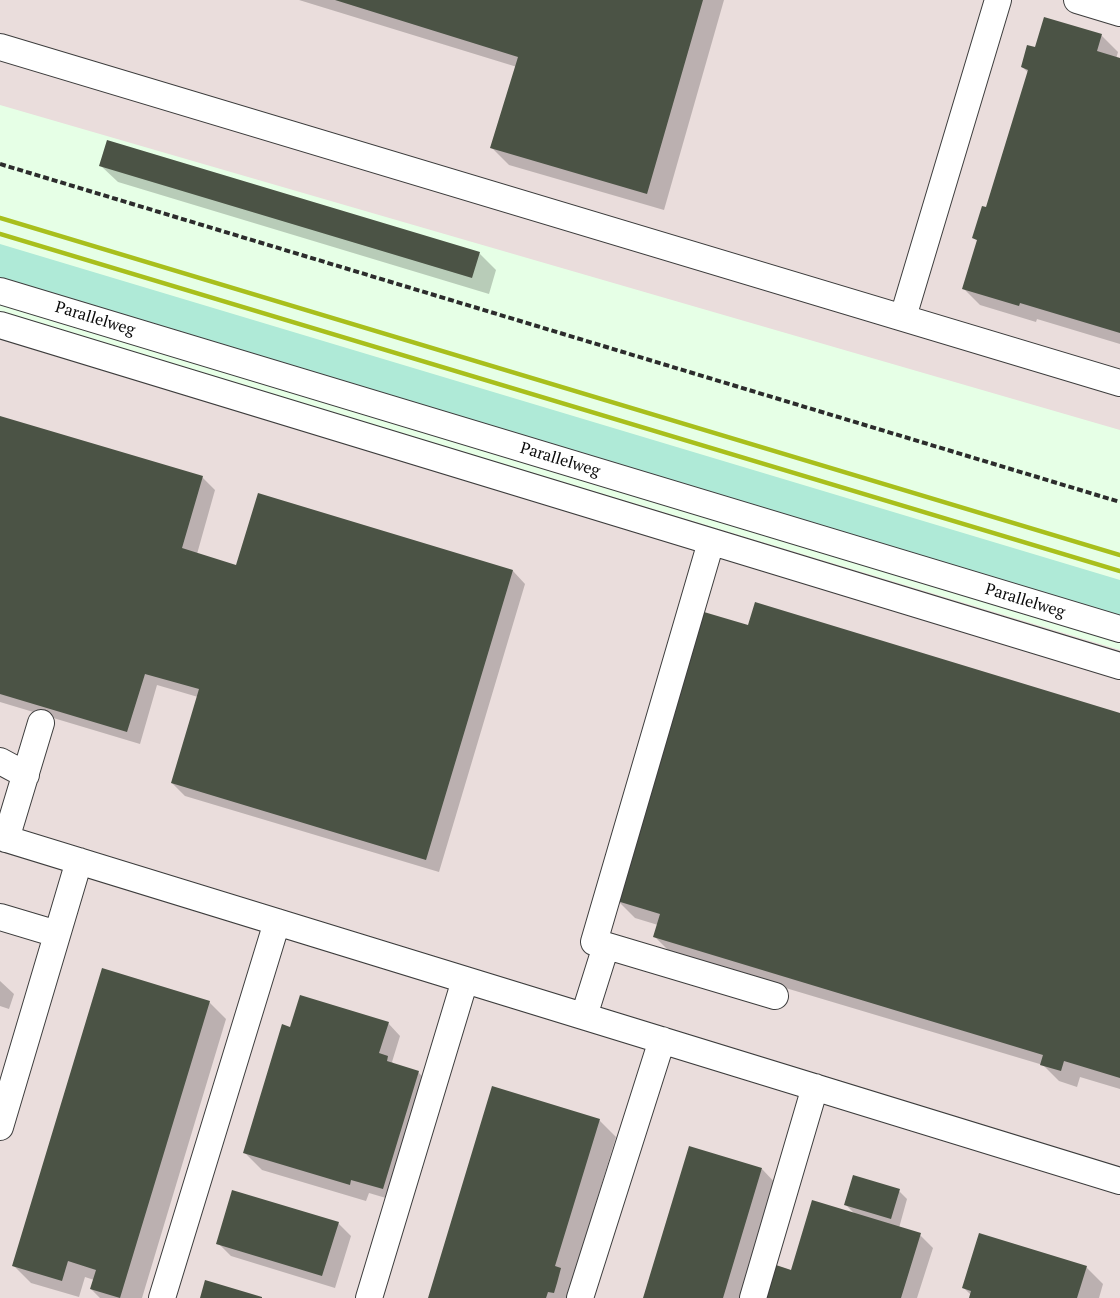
<!DOCTYPE html>
<style>
body{margin:0}
canvas{display:block;background:#e6ffe6}
</style>
<canvas width="1120" height="1298"></canvas>
<script>
const ctx = document.querySelector('canvas').getContext('2d');
ctx.lineJoin = 'round';
function fillPath(path, color) {
  ctx.fillStyle = color;
  ctx.fill(path, 'evenodd');
}
function trace(path, color, width, dash) {
  ctx.strokeStyle = color;
  ctx.lineWidth = width;
  ctx.lineCap = dash ? 'butt' : 'round';
  ctx.setLineDash(dash || []);
  ctx.stroke(path);
}
function drawText(font, color, halo, rows, align = 'center') {
  ctx.font = font + ' "PT Serif",serif';
  ctx.lineWidth = 6;
  ctx.setLineDash([]);
  ctx.textBaseline = 'middle';
  ctx.strokeStyle = halo;
  ctx.fillStyle = color;
  for (const [text, x, y, turn = 0] of rows) {
    ctx.save();
    ctx.translate(x, y);
    ctx.rotate((+turn || 0) * Math.PI / 180);
    ctx.textAlign = isNaN(turn) ? turn : align;
    if (halo) ctx.strokeText(text, 0, 0);
    ctx.fillText(text, 0, 0);
    ctx.restore();
  }
}
fillPath(new Path2D(`
 M0,0H1120V430L0,105Z
 M0,312L1120,650V1298H0Z`), '#eadddc');
fillPath(new Path2D(`
 M0,244L1120,580V619L0,278Z`), '#afead7');
fillPath(new Path2D(`
 M299,0H724L664,210L509,165L492,148L517,67Z
 M1101,35L1118,52L1116,59L1120,60V344L1037,319L1036,322L980,305L963,288L978,241L974,238L987,209L1029,73L1022,67L1036,49Z
 M101,166L479,253L496,270L489,294L118,182Z
 M0,417L202,477L215,490L197,554L237,567L513,571L525,584L439,872L185,796L172,783L198,697L157,685L140,744L0,702Z
 M749,627L1120,714V1089L1080,1077L1077,1087L1059,1081L1043,1065L672,954L655,937L658,925L635,918L618,901Z
 M0,981L14,994L9,1009L0,1006Z
 M209,1002L226,1019L142,1298H100L91,1289L94,1280L85,1277L79,1297L31,1283L14,1266Z
 M388,1023L400,1036L392,1062L395,1065L418,1072L431,1085L396,1201L369,1193L366,1201L262,1170L245,1153L296,1030Z
 M599,1120L616,1137L572,1281L574,1298H429Z
 M762,1169L778,1186L745,1298H644Z
 M899,1191L907,1199L899,1228L920,1235L933,1248L917,1298H754L792,1271L856,1215L846,1205Z
 M338,1223L351,1236L335,1288L231,1256L218,1243Z
 M1086,1267L1103,1284L1099,1298H970L971,1295L964,1288Z`), '#0003');
fillPath(new Path2D(`
 M335,0H703L647,194L490,148L518,57Z
 M1044,17L1102,34L1097,51L1120,58V333L1020,303L1019,306L962,289L977,240L972,238L982,206L986,207L1028,70L1021,67L1027,45L1035,47Z
 M107,140L480,252L472,278L99,166Z
 M0,416L203,476L182,548L236,565L258,493L513,570L426,860L171,783L199,689L145,674L127,732L0,694Z
 M755,602L1120,713V1078L1064,1061L1061,1071L1040,1065L1043,1055L653,937L660,914L617,901L704,612L748,625Z
 M102,968L210,1001L120,1298L90,1289L96,1270L68,1261L62,1281L12,1266Z
 M300,995L389,1022L379,1053L388,1056L387,1061L419,1071L383,1189L351,1180L350,1185L243,1153L282,1024L290,1027Z
 M492,1086L600,1119L555,1266L561,1268L557,1283L554,1293L548,1292L546,1298H428Z
 M689,1146L762,1168L723,1298H643Z
 M853,1175L900,1189L891,1219L844,1205Z
 M232,1190L339,1222L322,1276L216,1244Z
 M812,1200L921,1233L901,1298H752L764,1261L791,1270Z
 M979,1233L1087,1266L1077,1298H969L971,1291L962,1288Z
 M205,1280L262,1297V1298H200Z`), '#4b5345');
const minor = new Path2D(`
 M1077,0L1120,13
 M0,47L1120,383
 M0,291L1120,629
 M903,317L998,0
 M0,325L1120,666
 M711,542L594,942L775,996
 M0,761L26,775
 M0,837L1120,1181
 M6,839L41,723
 M0,917L57,934
 M584,1016L606,946
 M0,1127L79,861
 M162,1298L277,922
 M369,1298L465,980
 M580,1298L662,1040
 M753,1298L815,1087`);
trace(minor, '#3d3d3d', 28);
trace(new Path2D(`
 M0,164L1120,502`), '#2c2c2c', 4, [6, 3]);
trace(minor, '#fff', 26);
trace(new Path2D(`
 M0,218L1120,555
 M0,234L1120,571`), '#a8bf1c', 4.5);
drawText('16px', '#0a0a0a', '#fff', [
 ["Parallelweg",95,319,17],
 ["Parallelweg",560,460,17],
 ["Parallelweg",1025,601,17]
]);
</script>
